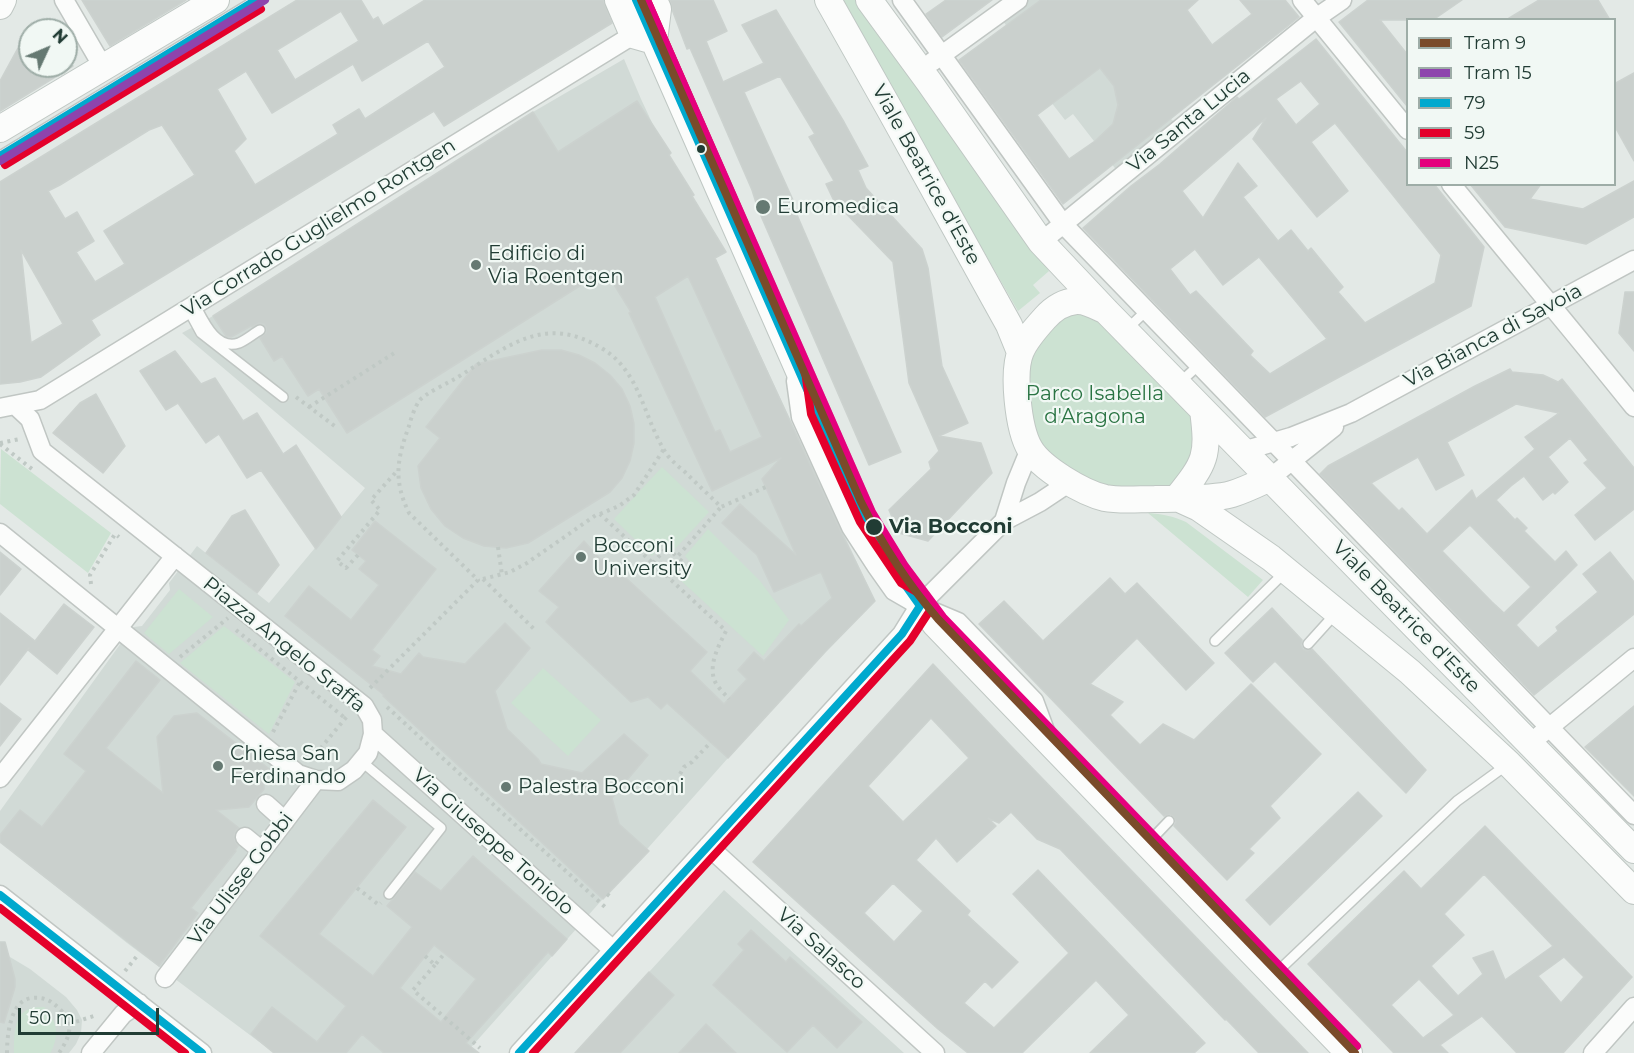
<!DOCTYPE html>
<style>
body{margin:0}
#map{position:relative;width:1634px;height:1053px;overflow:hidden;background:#e3e9e6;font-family:Montserrat,sans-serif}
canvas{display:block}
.legend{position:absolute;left:1406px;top:18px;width:210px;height:168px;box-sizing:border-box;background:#f1f8f4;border:2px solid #9eada7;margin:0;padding:8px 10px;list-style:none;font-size:18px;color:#213c34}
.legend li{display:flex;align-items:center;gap:12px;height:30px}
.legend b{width:30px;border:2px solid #9eada7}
.north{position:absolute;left:18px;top:18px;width:60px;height:60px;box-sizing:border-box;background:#f1f8f4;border:2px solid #9eada7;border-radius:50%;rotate:46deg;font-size:16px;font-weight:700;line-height:24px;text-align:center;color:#213c34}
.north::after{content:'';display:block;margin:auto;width:21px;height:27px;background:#657972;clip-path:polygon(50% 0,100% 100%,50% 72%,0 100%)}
.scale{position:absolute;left:18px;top:1008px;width:141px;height:27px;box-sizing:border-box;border:3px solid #213c34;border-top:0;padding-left:8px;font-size:18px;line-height:21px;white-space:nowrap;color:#213c34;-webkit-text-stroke:4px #f1f8f4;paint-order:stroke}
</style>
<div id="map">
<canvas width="1634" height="1053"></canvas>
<ul class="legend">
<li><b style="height:8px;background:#7a4b2a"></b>Tram 9</li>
<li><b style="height:8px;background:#8e44ad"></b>Tram 15</li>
<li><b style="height:8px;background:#00a9ce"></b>79</li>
<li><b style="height:8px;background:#e4002b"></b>59</li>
<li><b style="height:8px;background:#e5007d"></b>N25</li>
</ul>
<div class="north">N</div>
<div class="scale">50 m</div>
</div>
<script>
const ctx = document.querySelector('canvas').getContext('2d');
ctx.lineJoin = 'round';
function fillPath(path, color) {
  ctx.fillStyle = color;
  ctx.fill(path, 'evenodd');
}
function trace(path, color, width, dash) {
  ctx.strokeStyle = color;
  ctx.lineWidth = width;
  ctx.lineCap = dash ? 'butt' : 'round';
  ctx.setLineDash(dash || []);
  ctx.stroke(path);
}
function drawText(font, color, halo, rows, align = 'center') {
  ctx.font = font + ' Montserrat,sans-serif';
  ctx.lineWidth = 4.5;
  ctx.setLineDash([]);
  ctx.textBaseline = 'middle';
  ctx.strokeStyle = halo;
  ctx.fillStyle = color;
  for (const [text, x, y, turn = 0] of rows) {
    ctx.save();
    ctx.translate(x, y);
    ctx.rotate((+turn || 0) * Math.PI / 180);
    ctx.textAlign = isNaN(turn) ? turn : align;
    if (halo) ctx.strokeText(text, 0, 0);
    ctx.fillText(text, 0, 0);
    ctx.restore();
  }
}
fillPath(new Path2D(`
 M1023,0H1168L1152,91L1171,119L1180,127L1121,176L1073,114L1065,120L1047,97L1054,91L1000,17Z
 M624,59L641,99L875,601L826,651L728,758L466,1053H274L127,943L0,842V811L121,643L134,627L142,626L170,590L169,583L197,546L269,603L365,488L182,333L213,316L533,112Z
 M724,890L904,1053H575Z
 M0,951L30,969L66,997L77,1010L82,1020L81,1033L76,1044L69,1053H0Z`), '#d1dad6');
fillPath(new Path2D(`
 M841,0H857L1049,271L1033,285L1040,293L1018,311L899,104Z
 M1072,304L1108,315L1198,409L1204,441L1165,493L1098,492L1035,446L1022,416L1032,337Z
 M1,449L111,533L88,573L0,504Z
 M662,467L709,512L675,549L666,540L652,556L614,519Z
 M1148,513C1162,514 1173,516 1186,522L1263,580L1248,597Z
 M708,529L760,581L789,620L763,656L677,577L690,562L685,556Z
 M179,589L213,617L169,654L144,633Z
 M224,626L295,682L269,734L180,663Z
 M543,668L601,720L568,756L511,703Z
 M44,1007C57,1021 60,1034 51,1052L50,1053H14C14,1039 13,1015 29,1009C33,1007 39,1007 44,1007Z`), '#cce2d2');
const building = new Path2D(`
 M82,0H186L110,46Z
 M297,0H361L373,20L378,17L383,26L425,0H603L612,23L444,126L434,111L91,320L100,335L41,377L20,382L0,384V182ZM341,11L359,41L295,80L277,50ZM428,41L445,67L365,119L359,109L333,125L338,134L255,185L234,151L246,139L217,89L246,71L272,113L353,64L362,81ZM162,125L195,175L104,231L125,264L95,282L76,252L94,241L77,212L65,219L48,191L60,185L149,130ZM21,250L63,324L31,343Z
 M670,0H713L727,31L706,41L723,82L764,63L742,25L776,10L844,122L868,166L858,170L866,188L922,249L928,268L942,366L968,423L939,436L981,443L992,473L928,541L899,533L889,510L931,469L929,462L939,451L909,383L893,262L834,201L826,184L834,181L809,137L815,134L780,76L744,92L793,200L791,201L829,289L901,452L869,465L758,209L752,190L719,114L690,48L687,49L673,12Z
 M946,0H992L942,37L926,14Z
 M1041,0H1198L1187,10L1212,45L1252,14L1240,0H1285L1299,17L1063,204L959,60ZM1100,68L1114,86L1118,105L1113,124L1095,141L1069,159L1037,115Z
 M1368,0H1462L1433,20H1380L1407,54V106L1339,22Z
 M1539,0H1598L1610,20H1506Z
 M30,26V66H73L0,111V81Z
 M1316,39L1407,152V184H1434L1484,247L1471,306L1265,417L1083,228L1131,186L1160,164L1237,97L1239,99ZM1301,81L1320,104L1296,125L1276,99ZM1266,118L1253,139L1317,217L1348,191L1311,142L1335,123L1441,255L1435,283L1365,323L1338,292L1343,287L1311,248L1308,251L1291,230L1278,241L1243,197L1257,186L1238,163L1203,218L1182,191ZM1195,249L1223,285L1259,257L1327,339L1270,374L1250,355L1253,351L1196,291L1190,295L1170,269Z
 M1634,73V161L1614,125V84Z
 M637,101L671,153L669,155L694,195L692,196L726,252L715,258L841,532L875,601L826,651L728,758L667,703L661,709L648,697L631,702L546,622L559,607L539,591L584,541L601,560L604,558L707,652L690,671L724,704L747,679L738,670L754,652L764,661L799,624L801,626L832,598L821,572L774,592L757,555L722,523L740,504L796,555L762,479L781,458L712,491L629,313L631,312L605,270L347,433L319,389L308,396L282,356L274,361L260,338L266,333V327L264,324L259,323L252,327L251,326L231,337L226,336L213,316L533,112L558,152ZM688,276L762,437L730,452L720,430L715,432L655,297Z
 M1634,181V217L1586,244L1505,227L1470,184H1541L1530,199L1583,209Z
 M1625,292H1634V351L1619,333Z
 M542,350H561L579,355L595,363L610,375L622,389L630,406L634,424V443L630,461L622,478L610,492L528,543L506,548L484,546L463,538L445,526L431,509L421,488L418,466L440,438L426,427L476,364Z
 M175,351L201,384L215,378L243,421L257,413L283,454L296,445L341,517L316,549L261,470L247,478L219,434L206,443L178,403L166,410L140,371Z
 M1510,369L1512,372L1543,375L1558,382L1562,379L1634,468V509L1595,540L1575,515L1607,488L1584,463L1588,460L1570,438L1548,457L1568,482L1555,494L1553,492L1543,500L1524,476L1511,486L1496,500L1515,520L1517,518L1527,528L1524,531L1555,562L1566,551L1577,565L1516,625L1538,648L1558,631L1556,627L1598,592L1583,574L1610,552L1634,582V614L1534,695L1320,474L1328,466L1475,386ZM1516,404L1559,413L1525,437L1535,449L1476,499L1472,490L1427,534L1402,508L1399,511L1371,483L1418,457L1436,490L1464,475L1447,442ZM1470,525L1531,587L1504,613L1492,602L1442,551Z
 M96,394L125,446L103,473L53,433L80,403Z
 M245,510L279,565L257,593L206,553L232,516Z
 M375,521L436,569L372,650L380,656L372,666L401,674L419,653L423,657L465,664L505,623L530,648L495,691L507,729L538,759L541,764L582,773L624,734L648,755L612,798L619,824L649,851L603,899L383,696L384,695L285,616L309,586L351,620L379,585L359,569L366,561L352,550Z
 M0,552L21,569L0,595Z
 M1110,578L1125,594L1137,583L1214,663L1186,690L1137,638L1090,684L1123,702L1110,715L1140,745L1163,724L1194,740L1251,684L1321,754L1270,806L1280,818L1249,849L1254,853L1227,880L1174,826L1176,822L1174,817L1170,814L1164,816L979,624L1004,601L1043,641Z
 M64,604L94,627L57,674L28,650L29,648L0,685V613L35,641Z
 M1272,608L1302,640L1301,645L1303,649L1307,651L1312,649L1426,770L1406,793L1275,661L1253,682L1225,653Z
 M136,661L160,680L106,748L163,793L157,737L174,716L197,713L272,771L264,780V789L249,807L216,810L239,828L236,830L234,836L235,841L238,846L235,850L236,851L191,908L198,913L159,966L0,842V835L20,810L42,827L86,771L64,754Z
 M933,664L1010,745L1308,1053H1259L1226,1019L1225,1020L1060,849L1037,839L1011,812L999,823L988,818L996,826L957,862L936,838L916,860L970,911L967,915L1018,962L992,988L985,981L964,1003L994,1028L1069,953L1013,894L1038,870L1205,1043L1194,1053H1090L1129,1015L1096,980L1022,1053H968L938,1029L753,862ZM931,718L969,758L903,822L868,786ZM893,883L923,911L894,942L864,913Z
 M0,703L21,719L0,746Z
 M1634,706V796L1585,747Z
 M1358,792L1382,816L1270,925L1246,900Z
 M373,800L406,827L319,934L373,976L412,927L387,906L415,872L441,891L473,856L567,939L552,956L548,952L466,1043L479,1053H384L362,1034L346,1053H274L251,1034L272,1007L317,1042L346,1006L260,936ZM434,945L476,979L441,1022L400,988Z
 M1485,826L1632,977L1563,1053H1517L1482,1016L1440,1045L1448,1053H1394L1308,964L1404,871L1421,889ZM1484,874L1553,946L1505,980L1493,951L1473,958L1483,974L1458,996L1431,966L1464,935L1444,914ZM1564,957L1584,977L1561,1003L1538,976ZM1419,979L1454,1015L1423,1038L1391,1005Z
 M751,930L786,962L790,957L862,1022L837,1048L813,1025L787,1052L713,985L744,950L738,944Z
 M0,942H5L15,979V987L4,1023L0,1022Z
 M649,972L674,995L620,1053H575Z
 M706,1024L736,1053H679Z`);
fillPath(building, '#cad0cd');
trace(building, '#ccd2cf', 1.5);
const lane = new Path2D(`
 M636,0L648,28
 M0,156L256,0
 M195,305C203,320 216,351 239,343C246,340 253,334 260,330
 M188,309L201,333L283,397
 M1126,330L1146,311
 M1178,384L1199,365
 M1215,641L1285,572
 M1308,644L1336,613
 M361,761L441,828L389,894
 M1148,843L1169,821
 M1276,973L1457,801L1508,764`);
const street = new Path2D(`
 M64,0L96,55L104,66
 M902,0L1063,224L1634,815
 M1302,0L1408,130
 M932,62L1018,0
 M1451,184C1512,259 1574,332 1634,407
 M1041,242L1316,18L1342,0
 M796,381L801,417L851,527L877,567L894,591L920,606L958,622L1034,701L1047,736
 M0,408L40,400L633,35
 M1243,451L1291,437L1351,413L1634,260
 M1270,478L1334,427
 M1004,521L1016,483L1030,449
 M0,533L298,774L316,780L338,781L354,770L368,753L373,734L372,720L364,706L42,451L30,419L15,405
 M373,734L613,950
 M1540,735L1634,658
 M0,778L175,556
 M266,804L285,821
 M245,837L262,851
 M708,846L935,1053
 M0,895L202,1053
 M165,978L316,780
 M91,1053L123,1014L139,1003
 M519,1053L902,634L918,608L923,602L1004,521L1040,502L1070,482
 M1593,1053L1634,1007`);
const secondary = new Path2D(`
 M618,0L633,35L654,41
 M654,0L658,9L654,41L863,517C885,556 907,589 935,624L1349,1053
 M828,0L890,110L1009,325L1020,352
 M869,0L929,82L1041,242L1106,311L1634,850
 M0,6L3,0
 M0,129L216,0
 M1106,311C1097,307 1086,300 1076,301C1064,302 1053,309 1045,318C1036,328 1026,339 1021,351C1012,371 1018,429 1030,449C1041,468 1083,493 1105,498C1120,501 1139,499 1155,499C1176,498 1212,500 1232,494C1245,490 1257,484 1270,478
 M1177,498L1199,508L1271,558L1410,672L1509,764L1634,891
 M1177,498C1206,462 1209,456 1203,410`);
trace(lane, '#c0c6c3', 12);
trace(street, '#c0c6c3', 21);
trace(secondary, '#bfc7c3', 28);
trace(new Path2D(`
 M296,397L336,427
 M309,407L396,352
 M0,443L20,439
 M0,444L32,469
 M600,514L619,506L634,495L664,449
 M498,547L502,575
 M358,555L346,568L337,561L380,510L371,500L397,471
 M653,563L667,547L677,557L721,507
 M668,577L683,562L677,557
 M483,579L510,572L527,563L596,515L600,514L726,631C719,645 709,663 714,679C716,686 724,693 729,699
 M483,579L536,631
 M91,584L90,575L115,534L119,537
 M236,630L345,718
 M180,657L228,618
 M370,688L478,580L409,513C393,480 397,459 409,426C411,418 415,407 419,401C424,394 450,382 458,377C508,346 545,313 603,349C642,373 644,422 668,456C673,462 679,467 685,472C697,484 709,495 721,507L766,487
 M387,707L605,907
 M273,732L301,680
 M311,760L348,715
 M680,774L684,767L692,762L711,742
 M357,888L379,905L381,903
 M607,894L612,898
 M425,956L435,965L444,954
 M435,965L413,990L480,1048
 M125,971L137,956
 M69,1024L97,1015
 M7,1053C7,1036 10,1000 32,998C41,997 48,999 54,1004C60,1009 67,1015 69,1023C71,1034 65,1044 59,1053`), '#c0c9c5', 4, [3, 4.5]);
trace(lane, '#fbfcfb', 9);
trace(street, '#fbfcfb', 18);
trace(secondary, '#fbfcfb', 26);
trace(new Path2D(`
 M636,0L863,517L888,561L920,606
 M0,156L256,0
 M0,895L202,1053
 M519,1053L902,634L920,606`), '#00a9ce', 8);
trace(new Path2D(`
 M5,165L261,9
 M0,908L185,1053
 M533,1053L910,641L929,612L930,607L927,598L901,583L860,522L811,414L803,357L647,0`), '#e4002b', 8);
trace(new Path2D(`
 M647,0L872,512L905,566L943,617L1357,1046`), '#e5007d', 8);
trace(new Path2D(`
 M641,0L861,502C882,544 907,583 938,619L1355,1053`), '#7a4b2a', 8);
trace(new Path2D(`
 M0,161L265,0`), '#8e44ad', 8);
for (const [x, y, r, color] of [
 [701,149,5,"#213c34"],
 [763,207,8,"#657972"],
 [476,265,6,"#657972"],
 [874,527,9,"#213c34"],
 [581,557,6,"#657972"],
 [218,766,6,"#657972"],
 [506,787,6,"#657972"]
]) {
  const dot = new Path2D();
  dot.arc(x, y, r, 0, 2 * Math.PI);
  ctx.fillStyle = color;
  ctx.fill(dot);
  trace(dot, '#f1f8f4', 2);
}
drawText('20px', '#213c34', '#f1f8f4', [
 ["Via Santa Lucia",1189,121,-39],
 ["Viale Beatrice d'Este",926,175,61],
 ["Via Corrado Guglielmo Rontgen",319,228,-32],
 ["Via Bianca di Savoia",1493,336,-28],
 ["Viale Beatrice d'Este",1406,617,46],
 ["Piazza Angelo Sraffa",284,645,39],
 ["Via Giuseppe Toniolo",493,842,42],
 ["Via Ulisse Gobbi",241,879,-53],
 ["Via Salasco",821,949,42]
]);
drawText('20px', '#213c34', '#f1f8f4', [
 ["Euromedica",777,207],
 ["Edificio di",488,254],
 ["Via Roentgen",488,277],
 ["Bocconi",593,546],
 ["University",593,569],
 ["Chiesa San",230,754],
 ["Ferdinando",230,777],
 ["Palestra Bocconi",518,787]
], 'left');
drawText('20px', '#2a7443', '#f1f8f4', [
 ["Parco Isabella",1095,394],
 ["d'Aragona",1095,417]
]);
drawText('bold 20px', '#213c34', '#f1f8f4', [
 ["Via Bocconi",889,527]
], 'left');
</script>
